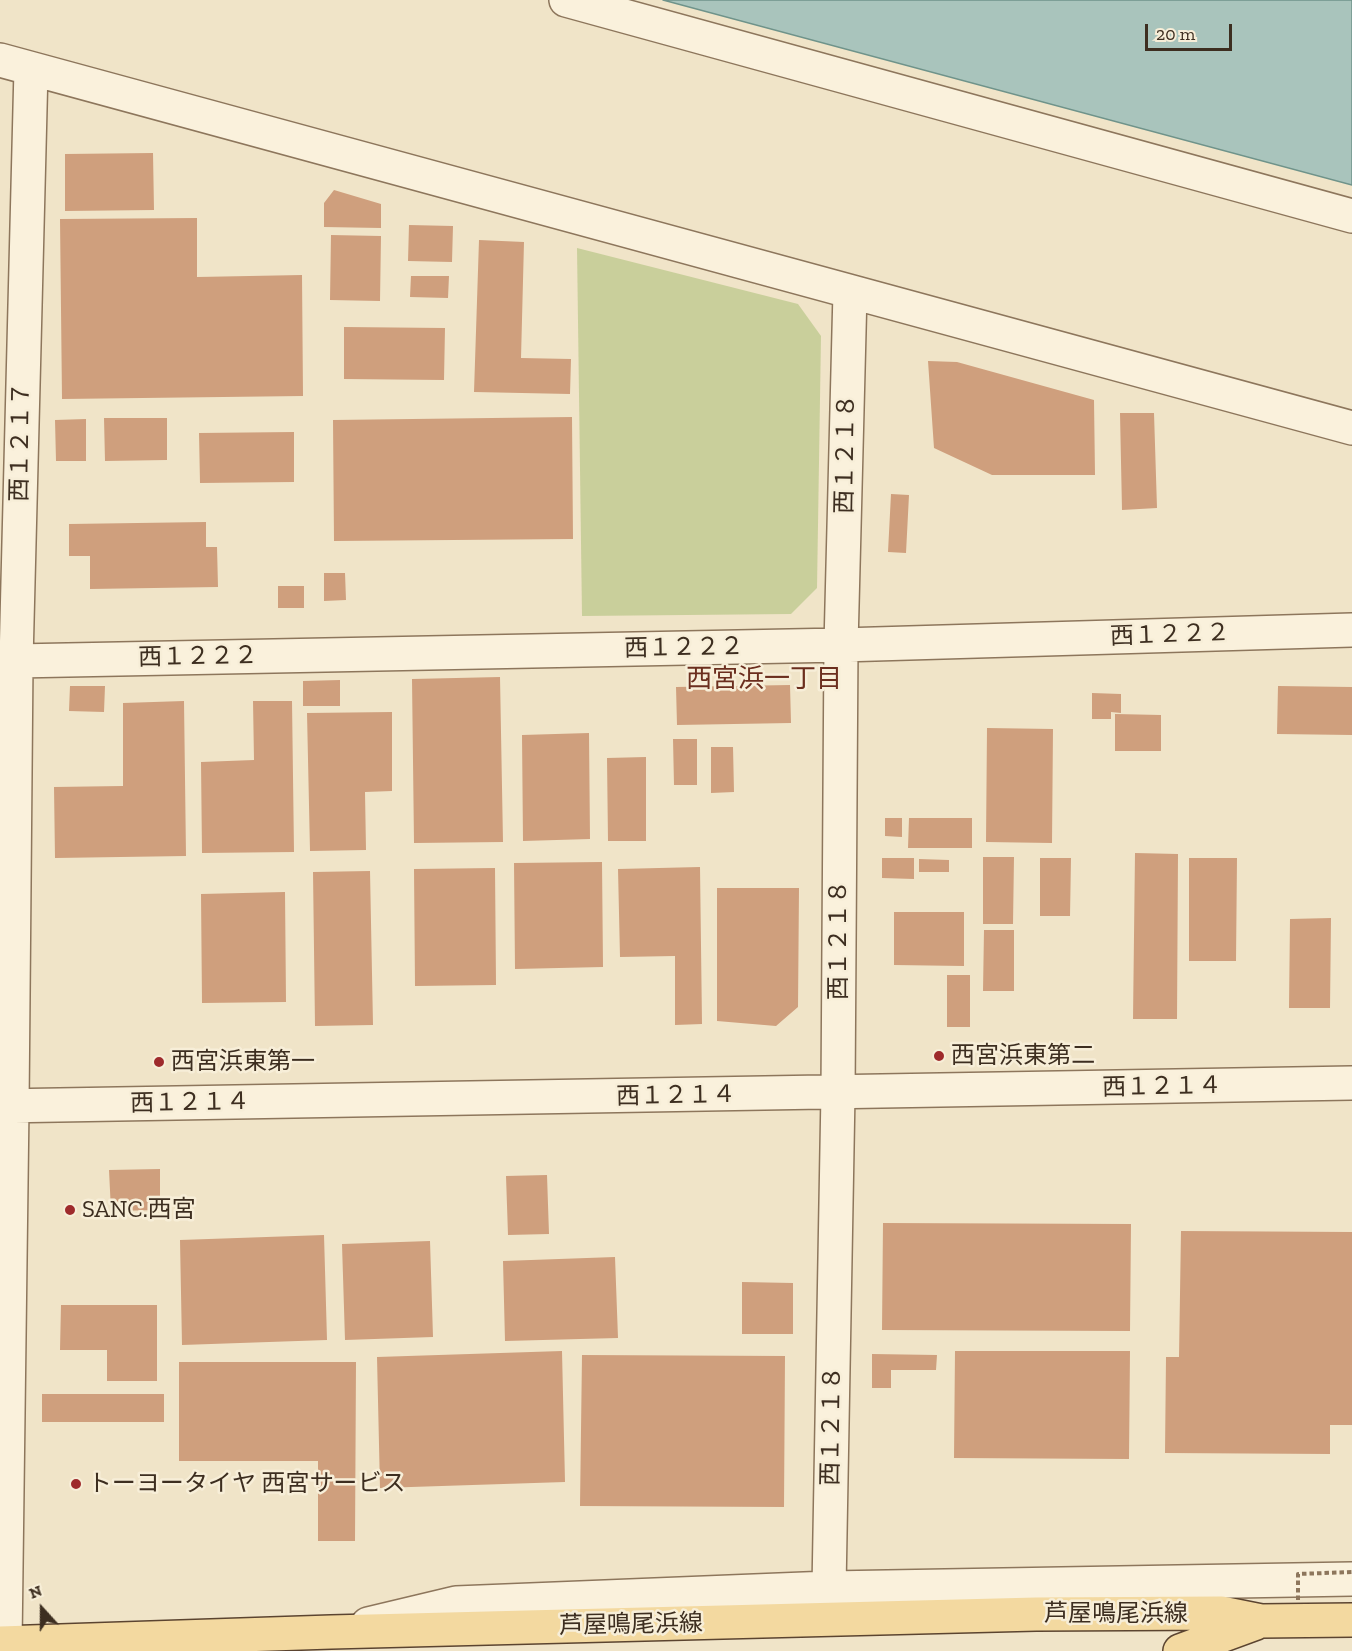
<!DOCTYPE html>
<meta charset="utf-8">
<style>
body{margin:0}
#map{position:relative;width:1352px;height:1651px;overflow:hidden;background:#f0e4c8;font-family:"Zilla Slab",serif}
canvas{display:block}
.north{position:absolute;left:12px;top:1579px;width:60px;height:60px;-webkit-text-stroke:4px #f7eed8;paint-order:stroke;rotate:339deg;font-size:16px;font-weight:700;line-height:24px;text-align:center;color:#3d2e20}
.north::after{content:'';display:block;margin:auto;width:21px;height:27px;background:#3d2e20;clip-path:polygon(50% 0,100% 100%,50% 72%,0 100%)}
.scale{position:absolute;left:1145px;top:24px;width:87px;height:27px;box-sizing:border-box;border:3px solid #3d2e20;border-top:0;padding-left:8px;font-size:18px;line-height:21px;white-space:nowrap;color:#3d2e20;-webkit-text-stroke:4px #f7eed8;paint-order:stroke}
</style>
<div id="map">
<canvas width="1352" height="1651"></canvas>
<div class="north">N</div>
<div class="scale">20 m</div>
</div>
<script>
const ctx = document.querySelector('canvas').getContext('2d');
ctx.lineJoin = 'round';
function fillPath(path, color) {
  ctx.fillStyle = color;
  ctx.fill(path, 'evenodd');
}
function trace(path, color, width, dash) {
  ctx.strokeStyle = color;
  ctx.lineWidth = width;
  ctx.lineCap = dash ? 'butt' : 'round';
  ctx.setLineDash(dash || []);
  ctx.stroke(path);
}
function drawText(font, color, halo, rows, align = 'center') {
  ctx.font = font + ' "Zilla Slab","Noto Sans JP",serif';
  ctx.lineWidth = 5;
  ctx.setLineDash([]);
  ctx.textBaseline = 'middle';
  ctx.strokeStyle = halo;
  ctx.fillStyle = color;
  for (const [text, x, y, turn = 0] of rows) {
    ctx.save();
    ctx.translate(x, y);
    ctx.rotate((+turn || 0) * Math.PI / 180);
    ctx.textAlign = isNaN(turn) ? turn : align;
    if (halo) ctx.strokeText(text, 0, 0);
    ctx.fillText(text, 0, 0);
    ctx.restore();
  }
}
fillPath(new Path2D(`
 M577,248L798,304L821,336L817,588L791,614L582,616Z`), '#c9cf9b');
const water = new Path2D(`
 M663,0H1352V185Z`);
fillPath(water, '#a9c4bc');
trace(water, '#6f938a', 1.5);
fillPath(new Path2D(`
 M153,153L154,210L65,211V154Z
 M334,190L381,204V228L324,227V203Z
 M197,218V277L302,275L303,396L62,399L60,219Z
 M409,225L453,226L452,262L408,261Z
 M331,235L381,236L380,301L330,300Z
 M479,240L524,242L521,358L571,359L570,394L474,392Z
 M411,276H449L448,298L410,297Z
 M344,327L445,328L444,380L344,379Z
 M928,361L957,362L1094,400L1095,475H992L934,448Z
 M1120,413H1154L1157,508L1122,510Z
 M572,417L573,539L334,541L333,420Z
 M104,418H167V460L105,461Z
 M86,419V461H56L55,420Z
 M294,432V482L200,483L199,433Z
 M891,494L909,495L906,553L888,552Z
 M206,522V547H217L218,587L90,589V556H69V524Z
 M324,573H345L346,600L324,601Z
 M278,586H304V608H278Z
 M500,677L503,842L414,843L412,679Z
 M340,680V706H303V681Z
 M790,685L791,723L677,725L676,687Z
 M70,686H105L104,712L69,711Z
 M1278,686L1352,687V735L1277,734Z
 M1092,693L1121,694V713L1111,712V719H1092Z
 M184,701L186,856L55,858L54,787L123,786V703Z
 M253,701H292L294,852L202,853L201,762L254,760Z
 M392,712V791L365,792L366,850L310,851L307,713Z
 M1115,714L1161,715V751H1115Z
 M987,728L1053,729L1052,843L986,842Z
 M589,733L590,839L523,841L522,735Z
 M673,739H697V785H674Z
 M711,747H733L734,792L711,793Z
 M646,757V841H608L607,758Z
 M885,818H902V837L885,836Z
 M909,818H972V848H908Z
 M1135,853L1178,854L1177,1019H1133Z
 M983,857H1014L1013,924H983Z
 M882,858H914V879L882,878Z
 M1040,858H1071L1070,916H1040Z
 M1189,858H1237L1236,961H1189Z
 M919,859L949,860V872H919Z
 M602,862L603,967L515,969L514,863Z
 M700,867L702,1024L675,1025V956L620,957L618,869Z
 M495,868L496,985L415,986L414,869Z
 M370,871L373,1025L315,1026L313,872Z
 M717,888H799L798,1007L776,1026L717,1021Z
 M285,892L286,1002L202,1003L201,894Z
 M894,912H964V966L894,965Z
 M1331,918L1330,1008H1289L1290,919Z
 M984,930H1014V991H983Z
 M947,975H970V1027H947Z
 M160,1169V1210L111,1211L109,1170Z
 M547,1175L549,1234L508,1235L506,1176Z
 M883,1223L1131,1224L1130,1331L882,1330Z
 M1181,1231L1352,1232V1425H1330V1454L1165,1453L1166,1357H1179Z
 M324,1235L327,1340L182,1345L180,1240Z
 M430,1241L433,1337L345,1340L342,1244Z
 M615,1257L618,1338L505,1341L503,1261Z
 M742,1282L793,1283V1334H742Z
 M61,1305H157V1381H107V1350H60Z
 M562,1351L565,1482L380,1488L377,1357Z
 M955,1351H1130L1129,1459L954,1458Z
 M872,1354L937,1355L936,1370H891V1388H872Z
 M582,1355L785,1356L784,1507L580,1506Z
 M179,1362H356L355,1541H318V1461H179Z
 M42,1394H164V1422H42Z`), '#cf9f7d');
const minor = new Path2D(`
 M566,0L1352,216
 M0,60L1352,428
 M16,661L841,645L1352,630
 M0,1106L1352,1083
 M829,1588L838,1093L841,645L850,292
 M368,1624L456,1603L829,1588L1352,1579
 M5,1643L12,1106L16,661L31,69`);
const major = new Path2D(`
 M0,1643L331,1632L1036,1614L1221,1613L1261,1621L1352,1620
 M1180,1651L1256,1623`);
trace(minor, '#8d765c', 36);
trace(major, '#5b4430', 36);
trace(minor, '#faf1dc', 33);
trace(major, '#f3d9a0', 33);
trace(new Path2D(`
 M1298,1600V1574L1352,1572`), '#8d765c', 4, [4.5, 3]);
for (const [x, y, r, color] of [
 [939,1056,6,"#9e2a2b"],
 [159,1062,6,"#9e2a2b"],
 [70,1210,6,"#9e2a2b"],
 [76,1484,6,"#9e2a2b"]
]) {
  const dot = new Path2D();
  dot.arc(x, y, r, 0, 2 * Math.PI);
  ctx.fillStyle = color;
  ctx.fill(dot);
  trace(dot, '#f7eed8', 2);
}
drawText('24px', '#3d2e20', '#f7eed8', [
 ["西１２１７",21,442,-89],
 ["西１２１８",846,454,-89],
 ["西１２２２",1170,635,-2],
 ["西１２２２",684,648,-1],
 ["西１２２２",198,657,-1],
 ["西１２１８",839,940,-90],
 ["西１２１４",1162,1087,-1],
 ["西１２１４",676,1096,-1],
 ["西１２１４",190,1103,-1],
 ["西１２１８",832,1426,-89],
 ["芦屋鳴尾浜線",1116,1614],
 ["芦屋鳴尾浜線",631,1625,-1]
]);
drawText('24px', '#3d2e20', '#f7eed8', [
 ["西宮浜東第二",951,1056],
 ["西宮浜東第一",171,1062],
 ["SANC.西宮",82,1210],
 ["トーヨータイヤ 西宮サービス",88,1484]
], 'left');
drawText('26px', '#6b2e1e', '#f7eed8', [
 ["西宮浜一丁目",764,680]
]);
</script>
